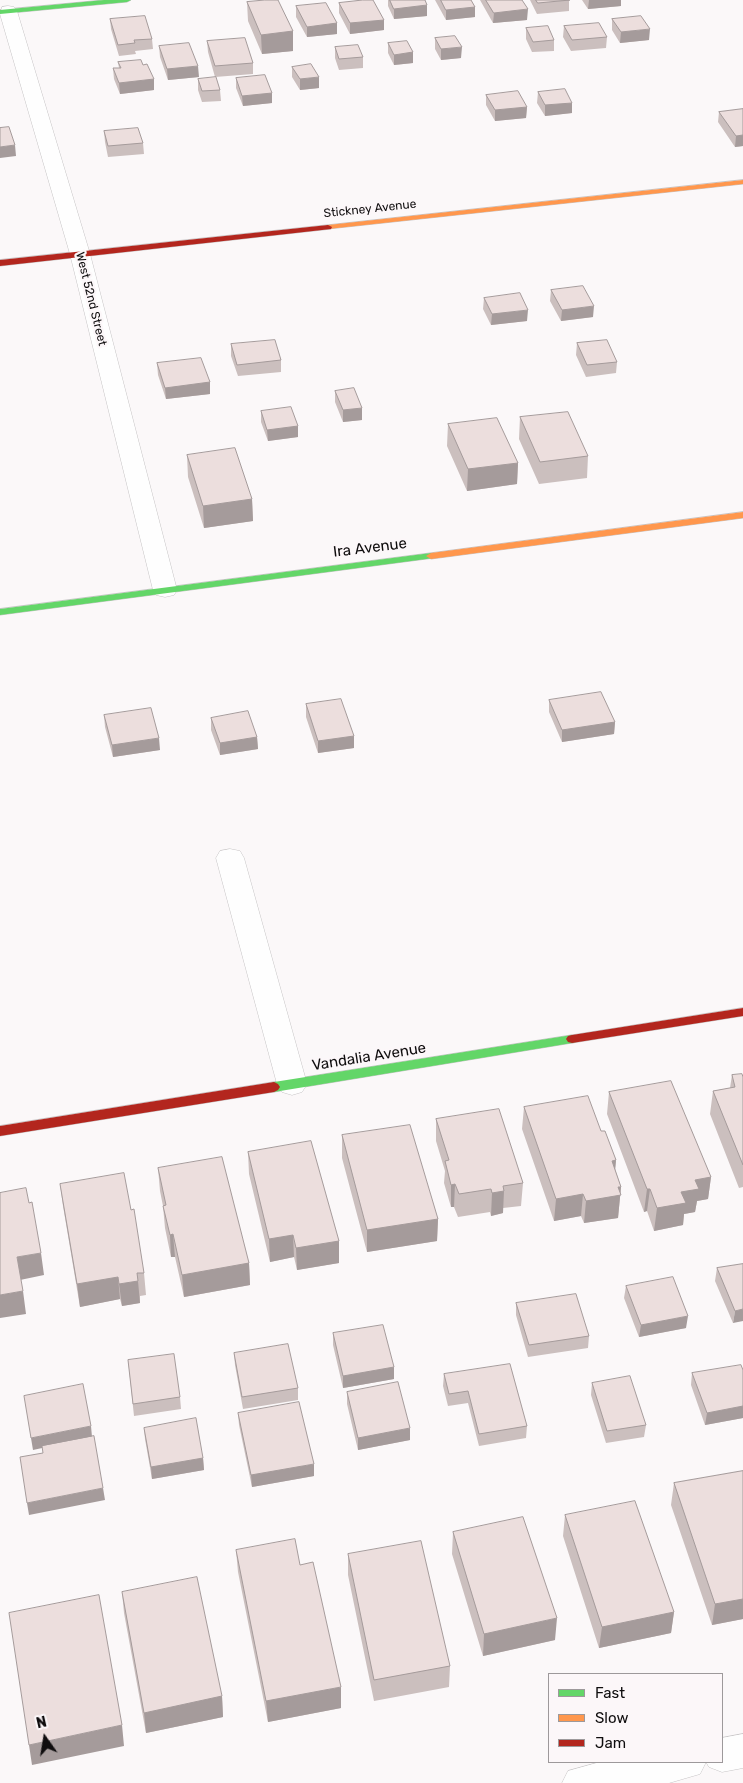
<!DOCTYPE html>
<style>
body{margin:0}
#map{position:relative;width:743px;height:1783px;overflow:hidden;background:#fbf8f9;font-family:Rubik,sans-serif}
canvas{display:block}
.legend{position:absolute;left:548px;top:1673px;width:175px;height:90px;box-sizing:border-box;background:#fcf7f9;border:1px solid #9d999b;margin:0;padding:6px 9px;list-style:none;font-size:15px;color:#0f0d0e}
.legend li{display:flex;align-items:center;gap:10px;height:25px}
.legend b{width:25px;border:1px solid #9d999b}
.north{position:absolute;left:20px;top:1713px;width:50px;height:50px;-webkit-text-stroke:4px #fcf7f9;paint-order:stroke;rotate:347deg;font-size:14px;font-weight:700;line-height:20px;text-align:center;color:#0f0d0e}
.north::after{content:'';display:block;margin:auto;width:18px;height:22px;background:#0f0d0e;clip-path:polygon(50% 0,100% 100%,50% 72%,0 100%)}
</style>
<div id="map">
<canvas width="743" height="1783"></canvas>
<ul class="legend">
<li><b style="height:6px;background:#63d668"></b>Fast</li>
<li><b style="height:6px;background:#ff974d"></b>Slow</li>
<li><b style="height:6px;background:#b3261e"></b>Jam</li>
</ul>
<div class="north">N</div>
</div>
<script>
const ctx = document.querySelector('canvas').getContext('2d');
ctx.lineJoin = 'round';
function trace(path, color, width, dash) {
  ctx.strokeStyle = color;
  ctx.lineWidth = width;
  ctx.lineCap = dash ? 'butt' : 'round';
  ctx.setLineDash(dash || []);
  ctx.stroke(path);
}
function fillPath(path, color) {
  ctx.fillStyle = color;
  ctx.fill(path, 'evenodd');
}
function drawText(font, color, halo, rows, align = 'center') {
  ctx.font = font + ' Rubik,sans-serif';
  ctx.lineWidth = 4.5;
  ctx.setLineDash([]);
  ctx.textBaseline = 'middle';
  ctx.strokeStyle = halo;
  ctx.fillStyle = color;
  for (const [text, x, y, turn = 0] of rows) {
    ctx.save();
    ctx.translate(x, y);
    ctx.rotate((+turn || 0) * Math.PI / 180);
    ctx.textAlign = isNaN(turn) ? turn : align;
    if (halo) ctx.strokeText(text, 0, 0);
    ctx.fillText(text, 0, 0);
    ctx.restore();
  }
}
const lane = new Path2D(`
 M230,849L240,851L244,858L307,1084L302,1092L292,1095L282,1092L277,1084L216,858L220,851Z`);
const street = new Path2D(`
 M8,6L14,7L17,11L90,254L177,590L174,595L165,597L156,595L153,590L70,254L0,14L2,7Z
 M743,1734V1768L722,1772L709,1767L706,1762H722V1738Z
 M600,1762H706L700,1774L669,1783H562L568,1771Z`);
const fast = new Path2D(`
 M104,0H131L127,2L0,14V10Z
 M431,553L434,554L436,556L434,558L0,615V609Z
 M572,1035L576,1036L578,1039L576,1042L572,1043L274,1092L270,1090L268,1087L270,1084L274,1082Z`);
const slow = new Path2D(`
 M743,180V184L328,229L324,227L328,225Z
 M743,512V518L431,559L426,556L431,553Z`);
const jam = new Path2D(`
 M328,225L332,227L331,229L0,266V260Z
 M743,1008V1016L572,1043L568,1042L566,1039L568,1036L572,1035Z
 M274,1082L278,1084L280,1087L278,1090L274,1092L0,1136V1126Z`);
trace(lane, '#c6c4c5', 1);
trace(street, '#c6c4c5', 1);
trace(fast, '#c6c4c5', 1);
trace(slow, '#c6c4c5', 1);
trace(jam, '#c6c4c5', 1);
fillPath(lane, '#fefefe');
fillPath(street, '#fefefe');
fillPath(fast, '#63d668');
fillPath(slow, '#ff974d');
fillPath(jam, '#b3261e');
fillPath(new Path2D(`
 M388,0H425L427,16L394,19L388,6Z
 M435,0H471L475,7V17L446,20Z
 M480,0H522L527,20L493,23Z
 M530,0H569V11L537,14Z
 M582,0H621V6L588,9Z
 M247,2L293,31V51L262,54L248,21Z
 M339,3L384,20V30L350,34L339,13Z
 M296,6L337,23V34L307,37L296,17Z
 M110,19L152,39L153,49L135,51L136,54L119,56L111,29Z
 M612,19L649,40L620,43L612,30Z
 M564,26L607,37L606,48L571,51L563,37Z
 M526,28L554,40V51L532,52L526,39Z
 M435,38L461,58L441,60L435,49Z
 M207,41L253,63V74L215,77L208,52Z
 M388,43L413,52V63L394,65L388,53Z
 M159,46L199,77L168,80L160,57Z
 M335,47L363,57V68L339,70L335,58Z
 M118,62L154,79V90L120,94L114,79L113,68H119Z
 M292,67L319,88L300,90L292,77Z
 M236,78L272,93V103L243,106L236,88Z
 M198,79L220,90L221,101L202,102L198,90Z
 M538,92L572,103V113L545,116L537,103Z
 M486,95L527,107L526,118L495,121L486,105Z
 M743,109V146L735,147L718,122L719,112Z
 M104,131L143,143L144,154L108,157L105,142Z
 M551,290L593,317L561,321L550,301Z
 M484,298L527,321L491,325L483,309Z
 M577,343L617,362L616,373L586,377L576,355Z
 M231,344L281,360V372L238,376L231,356Z
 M157,363L210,382V394L166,399L158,375Z
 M335,391L362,408V420L343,422L335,402Z
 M261,411L298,426V437L268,441L261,422Z
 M520,417L588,456L587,478L539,484L519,439Z
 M448,424L518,463L517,484L467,491L447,446Z
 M187,455L252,499L253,521L204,528L188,477Z
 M549,700L615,722L614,734L562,742L549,712Z
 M306,704L354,736V748L318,753L306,717Z
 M104,715L160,750L113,757L105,727Z
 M211,718L257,737L258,749L220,755L211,730Z
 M732,1075L743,1077V1187L739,1188L710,1114L713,1091L730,1088Z
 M609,1092L711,1177L708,1199L697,1201L695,1212L684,1214L683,1225L654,1231L647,1211L644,1212L607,1114Z
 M524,1107L601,1131L616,1160L615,1169L621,1187L618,1218L584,1223L581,1216L554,1221L522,1129Z
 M436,1119L523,1183L521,1206L503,1208V1213L491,1216L490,1212L458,1217L454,1207H451L444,1183L445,1171L436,1141Z
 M342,1135L438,1219L437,1241L367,1252L342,1158Z
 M248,1152L339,1241V1263L297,1270L294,1257L270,1262L249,1174Z
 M158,1168L249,1263L250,1285L184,1297L175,1257H171L165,1228L163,1206L160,1191Z
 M60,1184L144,1273L146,1295L140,1296V1303L122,1306L120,1299L80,1307L63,1206Z
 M743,1264L733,1323L715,1281L717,1268Z
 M626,1286L686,1328L639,1337L624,1298Z
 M516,1303L589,1336L588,1348L528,1357L516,1315Z
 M333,1333L394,1367V1379L343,1388L333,1345Z
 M234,1353L298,1388V1400L243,1409L235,1365Z
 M128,1360L180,1397L181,1409L134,1416Z
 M743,1370V1418L705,1425L691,1385L692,1373Z
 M444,1374L527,1426L526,1438L479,1446L468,1403L448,1406L443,1386Z
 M592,1383L646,1425L644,1437L606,1443L591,1395Z
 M347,1392L410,1440L358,1450L347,1404Z
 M238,1413L314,1476L252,1487L239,1425Z
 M144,1428L203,1458L204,1470L152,1479L145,1439Z
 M743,1471V1619L712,1625L671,1505L674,1483Z
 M565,1515L674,1612L671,1633L599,1648L563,1536Z
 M453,1532L555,1640L483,1656L452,1554Z
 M236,1550L341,1708L268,1722L238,1572Z
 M348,1554L450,1666L449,1687L374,1701L348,1575Z
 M122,1592L222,1696L223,1717L146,1733L124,1613Z`), '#cbbfbe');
fillPath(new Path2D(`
 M589,0H621V6L588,9Z
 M427,5V16L394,19V9Z
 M475,7V17L446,20V10Z
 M528,9L527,20L493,23L494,13Z
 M384,20V30L350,34V23Z
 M337,23V34L307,37V27Z
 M650,29L649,40L620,43L621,32Z
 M293,31V51L262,54L261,35Z
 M462,47L461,58L441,60V49Z
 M413,52V63L394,65V55Z
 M198,66L199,77L168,80L167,69Z
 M319,77V88L300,90V79Z
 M154,79V90L120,94L119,83Z
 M272,93V103L243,106L242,96Z
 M572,103V113L545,116V105Z
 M527,107L526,118L495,121V110Z
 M743,135V146L735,147L736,136Z
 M15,145L16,156L0,158V147Z
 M594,306L593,317L561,321L562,310Z
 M528,310L527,321L491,325L492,314Z
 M210,382V394L166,399L165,388Z
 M362,408V420L343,422V410Z
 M298,426V437L268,441L267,430Z
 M518,463L517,484L467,491L468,469Z
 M252,499L253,521L204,528L203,506Z
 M615,722L614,734L562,742V730Z
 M354,736V748L318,753V741Z
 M257,737L258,749L220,755V743Z
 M159,738L160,750L113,757L112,745Z
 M616,1160L614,1183L612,1161Z
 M711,1177L708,1199L697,1201L695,1212L684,1214L683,1225L654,1231L657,1208L695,1180Z
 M455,1184L454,1207H451V1185Z
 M618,1187H621L618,1218L584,1223L586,1201Z
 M647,1189H650L647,1211L644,1212Z
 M504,1191L503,1213L491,1216L492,1193Z
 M583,1194L581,1216L554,1221L556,1199Z
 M438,1219L437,1241L367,1252V1230Z
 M173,1234L175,1257H171L170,1235Z
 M293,1235L294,1257L270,1262L269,1239Z
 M339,1241V1263L297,1270L296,1248Z
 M41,1253L44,1275L20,1280L17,1257Z
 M249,1263L250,1285L184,1297L182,1275Z
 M118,1277L120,1299L80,1307L77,1284Z
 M138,1281L140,1303L122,1306L119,1284Z
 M23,1291L26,1314L0,1318V1295Z
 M743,1309V1321L733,1323L735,1311Z
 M688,1316L686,1328L639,1337L641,1325Z
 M394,1367V1379L343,1388V1376Z
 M743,1406V1418L705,1425L707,1413Z
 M91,1426L92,1437L33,1450L31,1438Z
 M410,1428V1440L358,1450V1438Z
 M203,1458L204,1470L152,1479L151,1467Z
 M314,1464V1476L252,1487L251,1475Z
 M103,1488L105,1500L29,1515L27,1503Z
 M743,1599V1619L712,1625L715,1604Z
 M674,1612L671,1633L599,1648L602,1627Z
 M557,1618L555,1640L483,1656L484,1634Z
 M341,1687V1708L268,1722L266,1701Z
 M222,1696L223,1717L146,1733L144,1713Z
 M122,1725L124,1746L32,1765L29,1745Z`), '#a59b9b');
const building = new Path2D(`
 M265,0H278L293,31L261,35L247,2Z
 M363,0H373L384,20L350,23L339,3Z
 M390,0H425L427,5L394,9Z
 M441,0H471L475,7L446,10Z
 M486,0H522L528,9L494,13Z
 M536,0H570L538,3Z
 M326,3L337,23L307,27L296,6Z
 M145,16L152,39L134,40L135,43L118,45L110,19Z
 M641,16L650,29L621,32L612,19Z
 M599,23L607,37L572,40L564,26Z
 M548,26L554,40L533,42L526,28Z
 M455,36L462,47L441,49L435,38Z
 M245,38L253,63L215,66L207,41Z
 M407,41L413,52L394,55L388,43Z
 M189,43L198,66L167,69L159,46Z
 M358,45L363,57L339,59L335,47Z
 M141,60L143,65L147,64L154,79L119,83L113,68H121L118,62Z
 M311,64L319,77L300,79L292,67Z
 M265,75L272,93L242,96L236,78Z
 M216,77L220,90L202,91L198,79Z
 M565,89L572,103L545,105L538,92Z
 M518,91L527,107L495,110L486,95Z
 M743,109V135L736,136L719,112Z
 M9,127L15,145L0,147V128Z
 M138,128L143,143L108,146L104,131Z
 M583,286L594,306L562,310L551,290Z
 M520,293L528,310L492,314L484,298Z
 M275,340L281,360L237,365L231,344Z
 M607,340L617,362L587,365L577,343Z
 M201,358L210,382L165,388L157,363Z
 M354,388L362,408L343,410L335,391Z
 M291,407L298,426L267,430L261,411Z
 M568,412L588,456L540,462L520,417Z
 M497,418L518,463L468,469L448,424Z
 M235,448L252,499L203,506L187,455Z
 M601,692L615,722L562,730L549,700Z
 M341,699L354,736L318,741L306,704Z
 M151,708L159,738L112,745L104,715Z
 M248,711L257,737L220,743L211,718Z
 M742,1074L743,1077V1165L713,1091L735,1087L732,1075Z
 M671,1081L711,1177L695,1180L699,1189L681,1192L686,1203L657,1208L650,1189H647L609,1092Z
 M588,1096L601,1131H605L616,1160L612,1161L621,1187H618L621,1195L586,1201L583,1194L556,1199L524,1107Z
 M499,1109L523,1183L503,1186L504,1191L492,1193L491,1189L459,1194L455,1184L451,1185L445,1161L449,1160L436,1119Z
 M410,1125L438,1219L367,1230L342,1135Z
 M311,1141L339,1241L296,1248L293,1235L269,1239L248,1152Z
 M222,1157L249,1263L182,1275L173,1234L170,1235L163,1206L166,1205L158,1168Z
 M124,1173L131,1210L134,1209L144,1273H137L138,1281L119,1284L118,1277L77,1284L60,1184Z
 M26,1188L29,1203L32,1202L41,1253L17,1257L23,1291L0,1295V1193Z
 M743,1264V1309L735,1311L717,1268Z
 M673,1277L688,1316L641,1325L626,1286Z
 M576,1294L589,1336L529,1345L516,1303Z
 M383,1325L394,1367L343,1376L333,1333Z
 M288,1344L298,1388L242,1397L234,1353Z
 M174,1354L180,1397L133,1404L128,1360Z
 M510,1364L527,1426L479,1434L468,1391L449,1394L444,1374Z
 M741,1365L743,1370V1406L707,1413L692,1373Z
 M630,1376L646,1425L607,1431L592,1383Z
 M398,1382L410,1428L358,1438L347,1392Z
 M83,1384L91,1426L31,1438L24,1396Z
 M299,1402L314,1464L251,1475L238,1413Z
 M196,1418L203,1458L151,1467L144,1428Z
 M94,1436L103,1488L27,1503L20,1457L43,1453L42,1446Z
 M743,1471V1599L715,1604L674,1483Z
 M635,1501L674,1612L602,1627L565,1515Z
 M523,1517L557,1618L484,1634L453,1532Z
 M295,1539L300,1565L313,1562L341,1687L266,1701L236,1550Z
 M421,1541L450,1666L374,1680L348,1554Z
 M197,1577L222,1696L144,1713L122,1592Z
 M99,1595L122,1725L29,1745L9,1613Z`);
fillPath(building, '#ecdedd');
trace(building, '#a59b9b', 1);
drawText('12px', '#0f0d0e', '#fcf7f9', [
 ["Stickney Avenue",370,209,-6],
 ["West 52nd Street",91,299,76]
]);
drawText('15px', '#0f0d0e', '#fcf7f9', [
 ["Ira Avenue",370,548,-7],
 ["Vandalia Avenue",369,1057,-9]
]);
</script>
